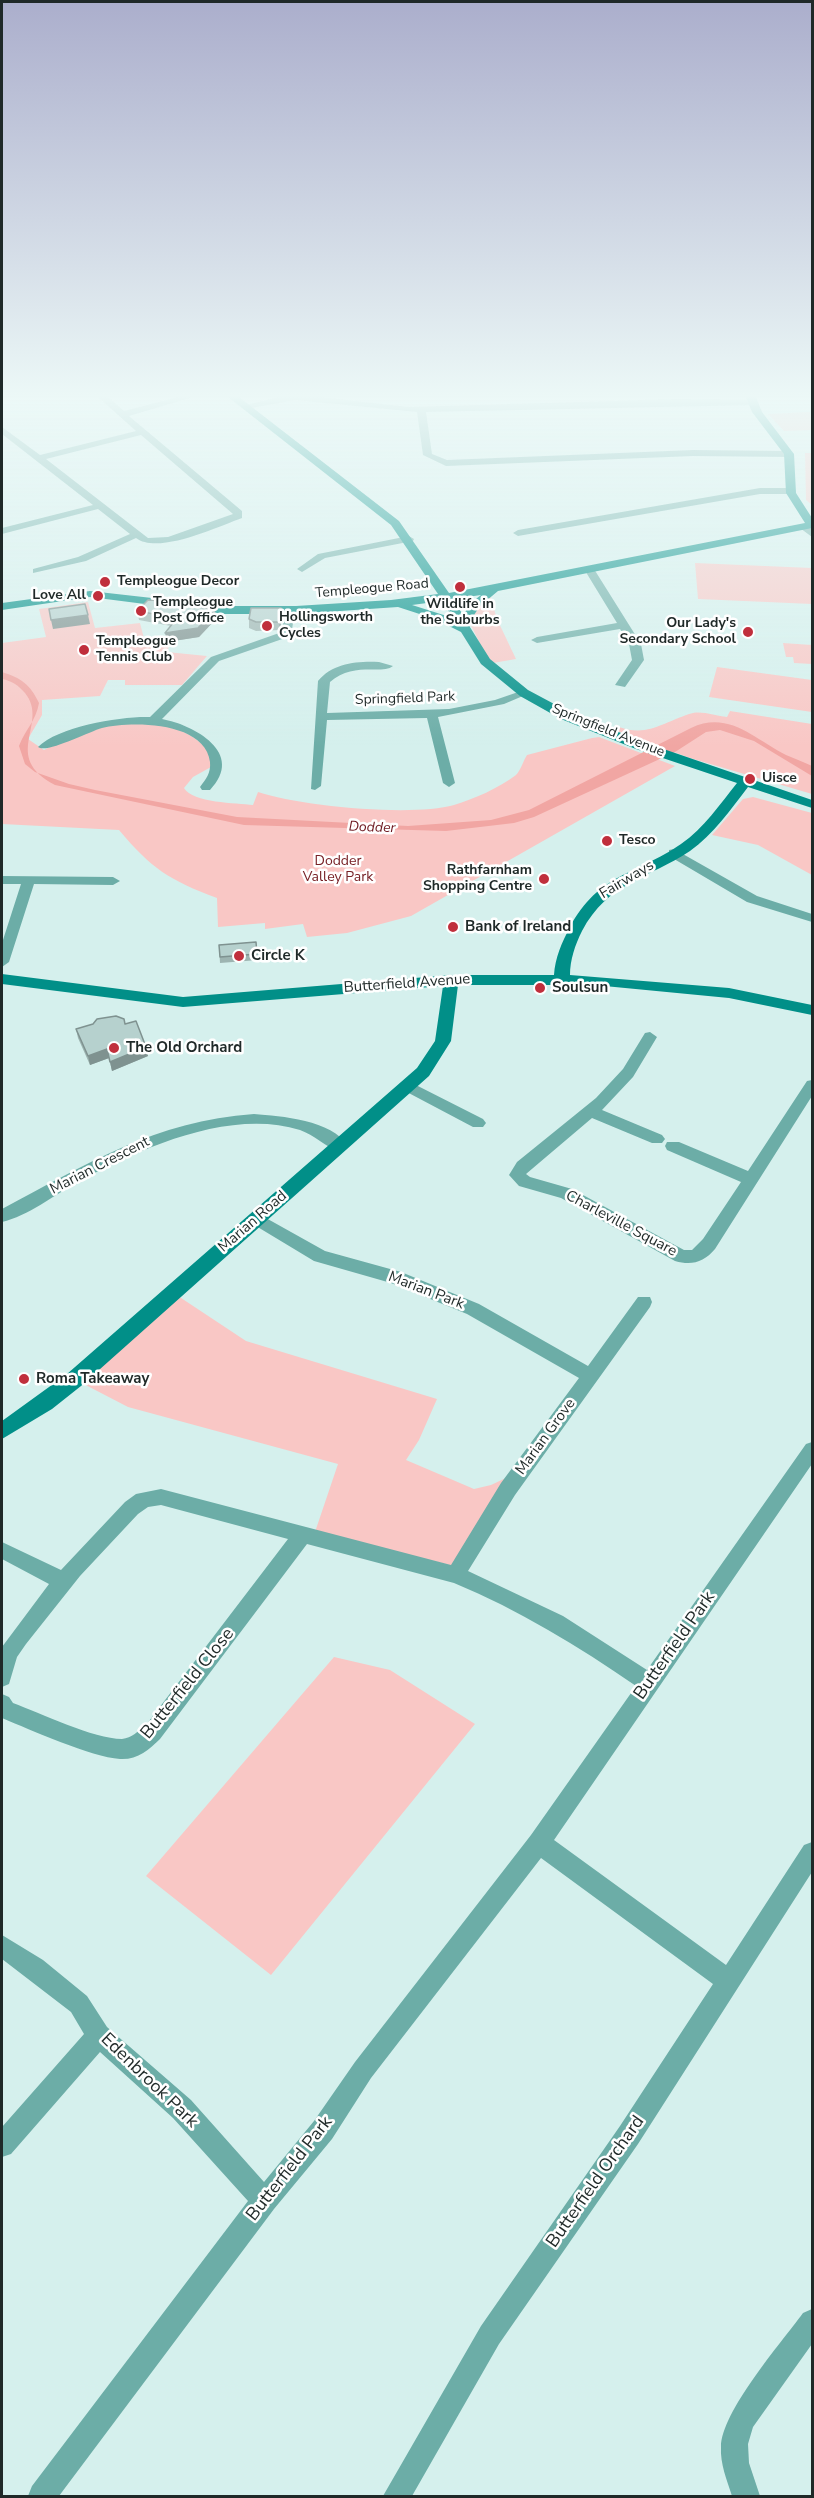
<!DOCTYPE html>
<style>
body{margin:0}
#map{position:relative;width:814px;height:2498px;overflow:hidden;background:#d5f0ed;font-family:"Nunito Sans",sans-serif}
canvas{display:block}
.frame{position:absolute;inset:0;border:3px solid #1f2928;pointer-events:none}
</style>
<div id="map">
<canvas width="814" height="2498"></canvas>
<div class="frame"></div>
</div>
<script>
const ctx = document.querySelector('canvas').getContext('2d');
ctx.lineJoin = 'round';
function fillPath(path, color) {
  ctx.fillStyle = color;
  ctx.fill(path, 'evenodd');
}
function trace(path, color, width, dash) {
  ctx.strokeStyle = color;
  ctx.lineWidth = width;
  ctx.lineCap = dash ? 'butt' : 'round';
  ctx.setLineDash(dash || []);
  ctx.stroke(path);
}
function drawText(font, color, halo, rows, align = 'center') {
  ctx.font = font + ' "Nunito Sans",sans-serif';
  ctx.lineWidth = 5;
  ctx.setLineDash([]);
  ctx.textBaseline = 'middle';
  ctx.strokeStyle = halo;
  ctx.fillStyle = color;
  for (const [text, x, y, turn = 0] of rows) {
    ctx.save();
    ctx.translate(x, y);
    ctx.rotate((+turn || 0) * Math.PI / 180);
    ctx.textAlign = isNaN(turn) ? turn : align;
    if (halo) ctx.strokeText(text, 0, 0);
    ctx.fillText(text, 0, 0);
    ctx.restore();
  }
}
fillPath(new Path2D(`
 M810,412L812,430L784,431L768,414Z
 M805,453H812V505L806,500Z
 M695,563L812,568V604L698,599Z
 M490,595L497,619L516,659L493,663L484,652L468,619Z
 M88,602L95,628L140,623L146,646L170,643L167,652L207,656L182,685H125V680H108L100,696L42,700V715L28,739L44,750C88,727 153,707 197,740C207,747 212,755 211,767L193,777L184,788C193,803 236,803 253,805L258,792C299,806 412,817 454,805C474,799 499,788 516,775C521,770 523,761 527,755L592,738L599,737L675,766L411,916L347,933L307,937L303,924L265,929V923L218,927L217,898C169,880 152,869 119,830L2,824V643L46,637L39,609Z
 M783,643L812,645V664L794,663L793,657H786Z
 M717,667L812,680V712L709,697Z
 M730,711L812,724V794L690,758L614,730L619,727C649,738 666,720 693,713C703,711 717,716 727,717Z
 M753,797L812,813V875L758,845L712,835L743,799Z
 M172,1292L246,1341L437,1399L419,1440L406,1460L474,1489L491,1485L508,1477L454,1566L315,1532L338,1464L128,1407L74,1379Z
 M334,1657L390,1670L475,1724L271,1975L146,1876Z`), '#f9c7c5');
fillPath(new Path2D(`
 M2,672C21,678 30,684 39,703C36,721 25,730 19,746L25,764L35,772L69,784L95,790L237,817L408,826L491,820L529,810L691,728C729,710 754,739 786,755C795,759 804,762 812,766V776L754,741L720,730L706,732L675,752L534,817L514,823L446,831L244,825L55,785C0,756 50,724 25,693C18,685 12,681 2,679Z`), '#f1a6a3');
fillPath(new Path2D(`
 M98,397H108L124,411L178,397H193L129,416L242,511V518C217,527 158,555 136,538L86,561L33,573V569L78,557L130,534L98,509L2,534V528L93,505L2,434V427L40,455L136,431ZM141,435L233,514L168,537L148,538L46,459Z
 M279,397H320L409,407L677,399L752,400L755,401V405L426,412L432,454L447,460L693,450L789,451L794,454L789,457L693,456L446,466L423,455L417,412L295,400L246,409L242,406Z
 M760,488H791L796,491L791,494H760L518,536L513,533L518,530Z
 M800,524H808L812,529V537L800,528Z
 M409,536L414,539L413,541L325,558L302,572L297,569L318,554Z
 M589,566L594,569L641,644L644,660L625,687L615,685L632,660L629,644L620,629L537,643L531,640L537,637L617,623L584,569Z
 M290,607L295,610L291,636L219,661L162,719C194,725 246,753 210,790H202L200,787C206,779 211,773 210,762C205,721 131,721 102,728C88,732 46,754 38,747C59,726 122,716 150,717L211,657L282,632L285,610Z
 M379,662L393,666C382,675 353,661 330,682L327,713L449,709L495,700L524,690L530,693L504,704L438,717L455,783L449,787L443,783L427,718L327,720L321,786L315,790L311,789L318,681C333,663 357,661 379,662Z
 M674,849L757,896L812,914V922L747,902L669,856V850Z
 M2,876L113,877L120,881L113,885L34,884L9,962L2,967V943L21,884H2Z
 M650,1032L657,1037L633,1077L602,1110L662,1135L665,1139L662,1143H652L592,1118L526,1174L530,1177L572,1189L684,1250H692L703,1239L741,1182L667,1150L665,1146L667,1142H679L748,1171L807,1081L812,1080V1096L715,1249C704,1262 692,1266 675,1261L561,1198L519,1186L509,1175L517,1162L596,1098L623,1069L645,1033Z
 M408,1081L483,1119L486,1123L483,1127H473L403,1090L400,1086L403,1082Z
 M254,1114C281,1116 332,1120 348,1146L340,1152C326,1147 314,1135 300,1130C229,1108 139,1149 78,1182C54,1195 28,1216 2,1222V1209C87,1164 155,1121 254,1114Z
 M257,1213L325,1251L401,1272L479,1304L588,1366L638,1297H650L652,1302L650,1307L515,1495L468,1571L563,1616L647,1670L806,1444L812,1442V1464L554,1840L726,1965L804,1845L812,1842V1872L638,2144L499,2344L412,2496H383L481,2326L620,2126L713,1984L541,1858L371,2078L332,2139L274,2209L59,2496H28L32,2486L248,2201L173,2118L100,2052L11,2154L2,2157V2127L84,2034L71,2012L2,1959V1935L43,1960L87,1996L107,2027L191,2100L264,2182L314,2121L355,2062L531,1835L636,1686C578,1646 519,1610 454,1583L307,1544L160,1739C149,1750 137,1760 120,1759C91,1757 31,1730 2,1718V1694L9,1697L13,1703C40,1713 94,1739 122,1739C132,1738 138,1731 146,1725L288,1539L161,1505L148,1507L138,1514L80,1576L26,1644L17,1657L9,1684L2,1687V1647L49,1584L2,1559V1542L61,1570L125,1502L136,1494L161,1489L451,1565L501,1483L579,1378L467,1314L391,1283L314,1261L251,1223L249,1219L251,1215Z
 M812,2309V2344L753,2427L748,2444L749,2463L760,2496H732C727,2480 720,2464 721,2447C721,2412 781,2343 803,2313Z`), '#6cada7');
fillPath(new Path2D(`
 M228,397H239L399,521L449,593L805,523L786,493L784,454L752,412L746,397H756L762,412L794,454L796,493L812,518V528L498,591L480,606L468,624L490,659L528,690L571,713L646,743L812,800V808L748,787C731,809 713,835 690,851C648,879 608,882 582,931C575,945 570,960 570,975L729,988L812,1005V1015L729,998L594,985H458L451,1041L429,1076L81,1386L52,1409L2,1439V1421L67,1374L417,1068L435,1041L443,986L183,1007L2,984V974L183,997L451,975H554C555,958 562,942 570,927C599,873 636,875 681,844C704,828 720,804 737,783L636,749L561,719L520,696L481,664L461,632L435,619L398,607L296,614H223L90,597L2,610V603L90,591L223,606H296L391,600L438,594L391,525ZM481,595L472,602L463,615L453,599ZM442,601L453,618L412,605Z`), '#018f88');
fillPath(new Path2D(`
 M281,608L282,616L280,630L256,631L249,628V619Z
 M137,611L216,619L199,637L167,642L171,626L139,620Z
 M256,942L258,960L220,963L219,945Z
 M125,1024L148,1056L112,1071L109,1058L90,1065L78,1038L76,1029Z`), '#9db4b1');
fillPath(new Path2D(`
 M281,608L282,616L280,630L279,622Z
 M215,610L216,619L199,637L167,642L165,633Z
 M88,615L90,624L53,629L51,620Z
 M146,1047L148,1056L112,1071L110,1062Z
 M107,1049L109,1058L90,1065L88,1056Z`), '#7f9290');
const building = new Path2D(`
 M148,600L167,601L215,610L198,628L165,633L177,618L137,611Z
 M85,604L88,615L51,620L49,609Z
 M251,608H281L279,622H256L249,619Z
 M256,942L257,954L220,957L219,945Z
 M116,1016L124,1019L125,1024L136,1021L146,1047L110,1062L107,1049L88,1056L76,1029L93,1024L97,1019Z`);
fillPath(building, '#b6d1ce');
trace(building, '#7f9290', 1.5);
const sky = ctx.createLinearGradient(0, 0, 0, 747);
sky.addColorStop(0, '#abaecc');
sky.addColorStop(0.53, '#ecf8f7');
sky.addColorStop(1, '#ecf8f700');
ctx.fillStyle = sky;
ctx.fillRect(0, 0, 814, 747);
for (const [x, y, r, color] of [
 [105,582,6,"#c02f3c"],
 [460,587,6,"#c02f3c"],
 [98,596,6,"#c02f3c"],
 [141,611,6,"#c02f3c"],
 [267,626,6,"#c02f3c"],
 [748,632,6,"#c02f3c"],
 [84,650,6,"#c02f3c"],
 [750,779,6,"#c02f3c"],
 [607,841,6,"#c02f3c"],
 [544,879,6,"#c02f3c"],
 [453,927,6,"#c02f3c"],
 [239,956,6,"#c02f3c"],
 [540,988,6,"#c02f3c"],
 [114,1048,6,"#c02f3c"],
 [24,1379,6,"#c02f3c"]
]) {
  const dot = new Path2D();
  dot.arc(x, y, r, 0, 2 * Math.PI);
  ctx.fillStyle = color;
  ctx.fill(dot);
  trace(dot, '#fff', 2);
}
drawText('bold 14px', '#1f2928', '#fff', [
 ["Templeogue Decor",117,582],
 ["Love All",86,596,"right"],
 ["Templeogue",153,603],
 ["Post Office",153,619],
 ["Wildlife in",460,605,"center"],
 ["the Suburbs",460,621,"center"],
 ["Hollingsworth",279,618],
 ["Cycles",279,634],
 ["Our Lady's",736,624,"right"],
 ["Secondary School",736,640,"right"],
 ["Templeogue",96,642],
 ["Tennis Club",96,658],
 ["Uisce",762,779],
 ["Tesco",619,841],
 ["Rathfarnham",532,871,"right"],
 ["Shopping Centre",532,887,"right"]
], 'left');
drawText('14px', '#1f2928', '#fff', [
 ["Templeogue Road",372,589,-5],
 ["Springfield Park",405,699,-2],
 ["Springfield Avenue",608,731,22]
]);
drawText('italic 14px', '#6c161e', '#fff', [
 ["Dodder",372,828,2]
]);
drawText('14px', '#782227', '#fff', [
 ["Dodder",338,862],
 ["Valley Park",338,878]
]);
drawText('15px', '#1f2928', '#fff', [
 ["Fairways",627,880,-31],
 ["Butterfield Avenue",407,984,-4],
 ["Marian Crescent",100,1166,-27],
 ["Marian Road",253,1222,-41],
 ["Charleville Square",621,1224,28],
 ["Marian Park",426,1291,21],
 ["Marian Grove",546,1437,-54]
]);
drawText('bold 15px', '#1f2928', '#fff', [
 ["Bank of Ireland",465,927],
 ["Circle K",251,956],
 ["Soulsun",552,988],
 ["The Old Orchard",126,1048],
 ["Roma Takeaway",36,1379]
], 'left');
drawText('18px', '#1f2928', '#fff', [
 ["Butterfield Park",675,1646,-55],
 ["Butterfield Close",188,1684,-51],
 ["Edenbrook Park",149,2081,44],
 ["Butterfield Park",290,2169,-52],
 ["Butterfield Orchard",596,2182,-55]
]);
</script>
